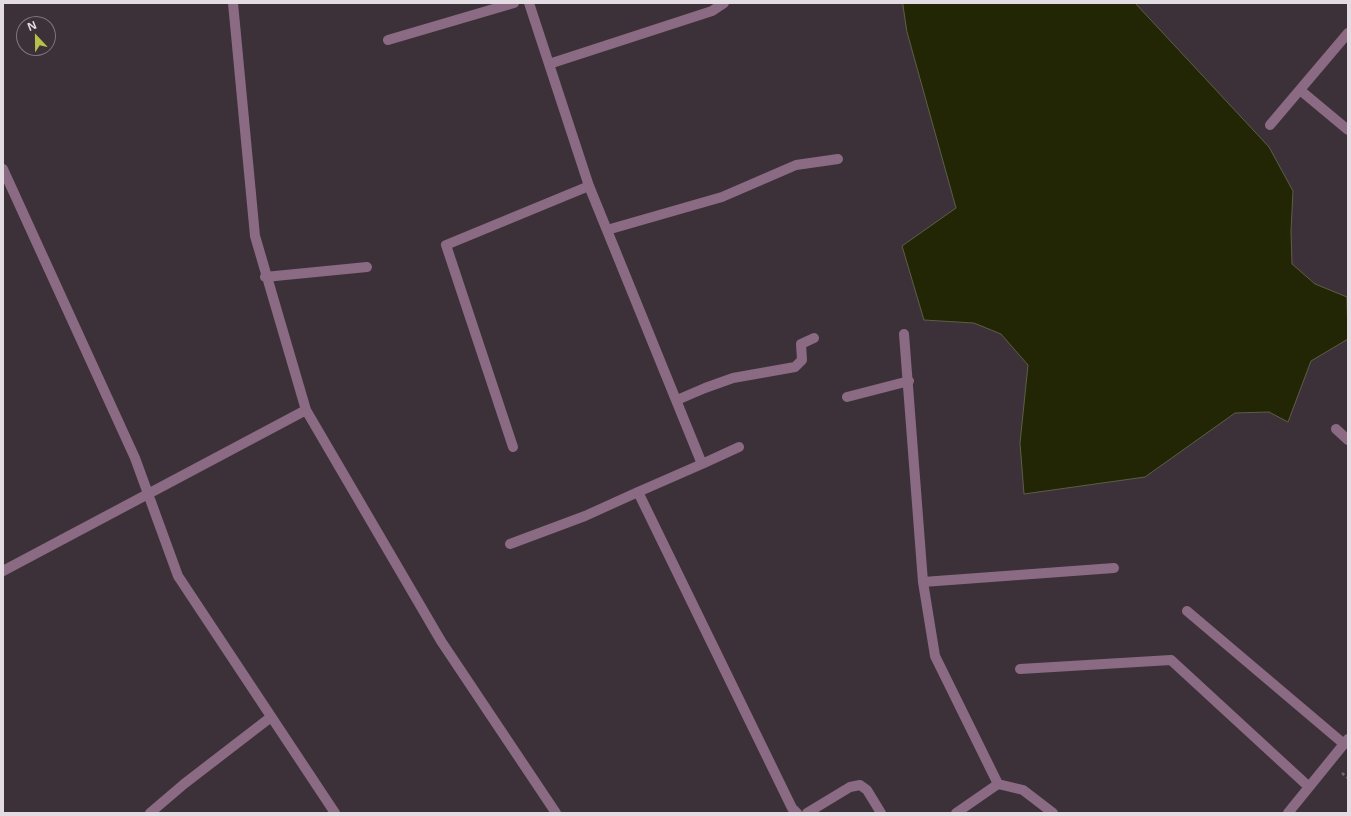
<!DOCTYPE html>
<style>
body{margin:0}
#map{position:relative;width:1351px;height:816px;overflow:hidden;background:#3c3139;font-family:"Noto Sans",sans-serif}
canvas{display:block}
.frame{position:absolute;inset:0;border:4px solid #e3dce2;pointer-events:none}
.north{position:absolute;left:16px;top:16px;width:40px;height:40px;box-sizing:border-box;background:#3c3139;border:1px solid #7f757d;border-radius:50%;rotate:338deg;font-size:11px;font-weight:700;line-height:16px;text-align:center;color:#e3dce2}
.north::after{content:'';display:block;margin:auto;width:14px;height:18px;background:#b6c149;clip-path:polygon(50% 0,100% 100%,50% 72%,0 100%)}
</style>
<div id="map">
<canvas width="1351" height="816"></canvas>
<div class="frame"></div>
<div class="north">N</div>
</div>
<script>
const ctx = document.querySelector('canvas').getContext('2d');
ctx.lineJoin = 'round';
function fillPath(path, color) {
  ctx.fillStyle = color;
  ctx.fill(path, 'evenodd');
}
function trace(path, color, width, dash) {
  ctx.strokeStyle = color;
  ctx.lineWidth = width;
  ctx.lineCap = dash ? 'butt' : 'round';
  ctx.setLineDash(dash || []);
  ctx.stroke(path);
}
const water = new Path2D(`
 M903,3H1135L1269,147L1293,191L1291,231L1292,264L1315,284L1347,297L1348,339L1311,361L1288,422L1269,412L1235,413L1145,477L1024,494L1020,443L1028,365L1001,334L974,323L924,320L902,246L956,208L907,32Z`);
fillPath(water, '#232604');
trace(water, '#5d5d47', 1);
trace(new Path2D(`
 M1342,773L1348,778`), '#726870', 2.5, [3, 3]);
trace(new Path2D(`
 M233,3L255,236L306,410L441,641L556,813
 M529,3L589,186L702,464L638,492L792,808L797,813
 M388,40L514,3
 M549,64L712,11L724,3
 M1300,90L1348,130
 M1270,125L1348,33
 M3,169L135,458L178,576L335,813
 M607,230L722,197L796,165L838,159
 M265,277L367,267
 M904,334L923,582L935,656L998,784L1023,790L1053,813
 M847,397L909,381
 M677,400L705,388L733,378L795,367L802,360L801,344L814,338
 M1336,429L1348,440
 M513,447L446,245L589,186
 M702,464L739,447
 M510,544L585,516L638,492
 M3,571L306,410
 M923,582L1114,568
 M1187,611L1344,744
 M1020,669L1171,660L1309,787
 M150,813L184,784L271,717
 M807,813L850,787L860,785L867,790L881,813
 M956,813L998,784
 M1288,813L1348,739`), '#8b6a83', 10);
</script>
